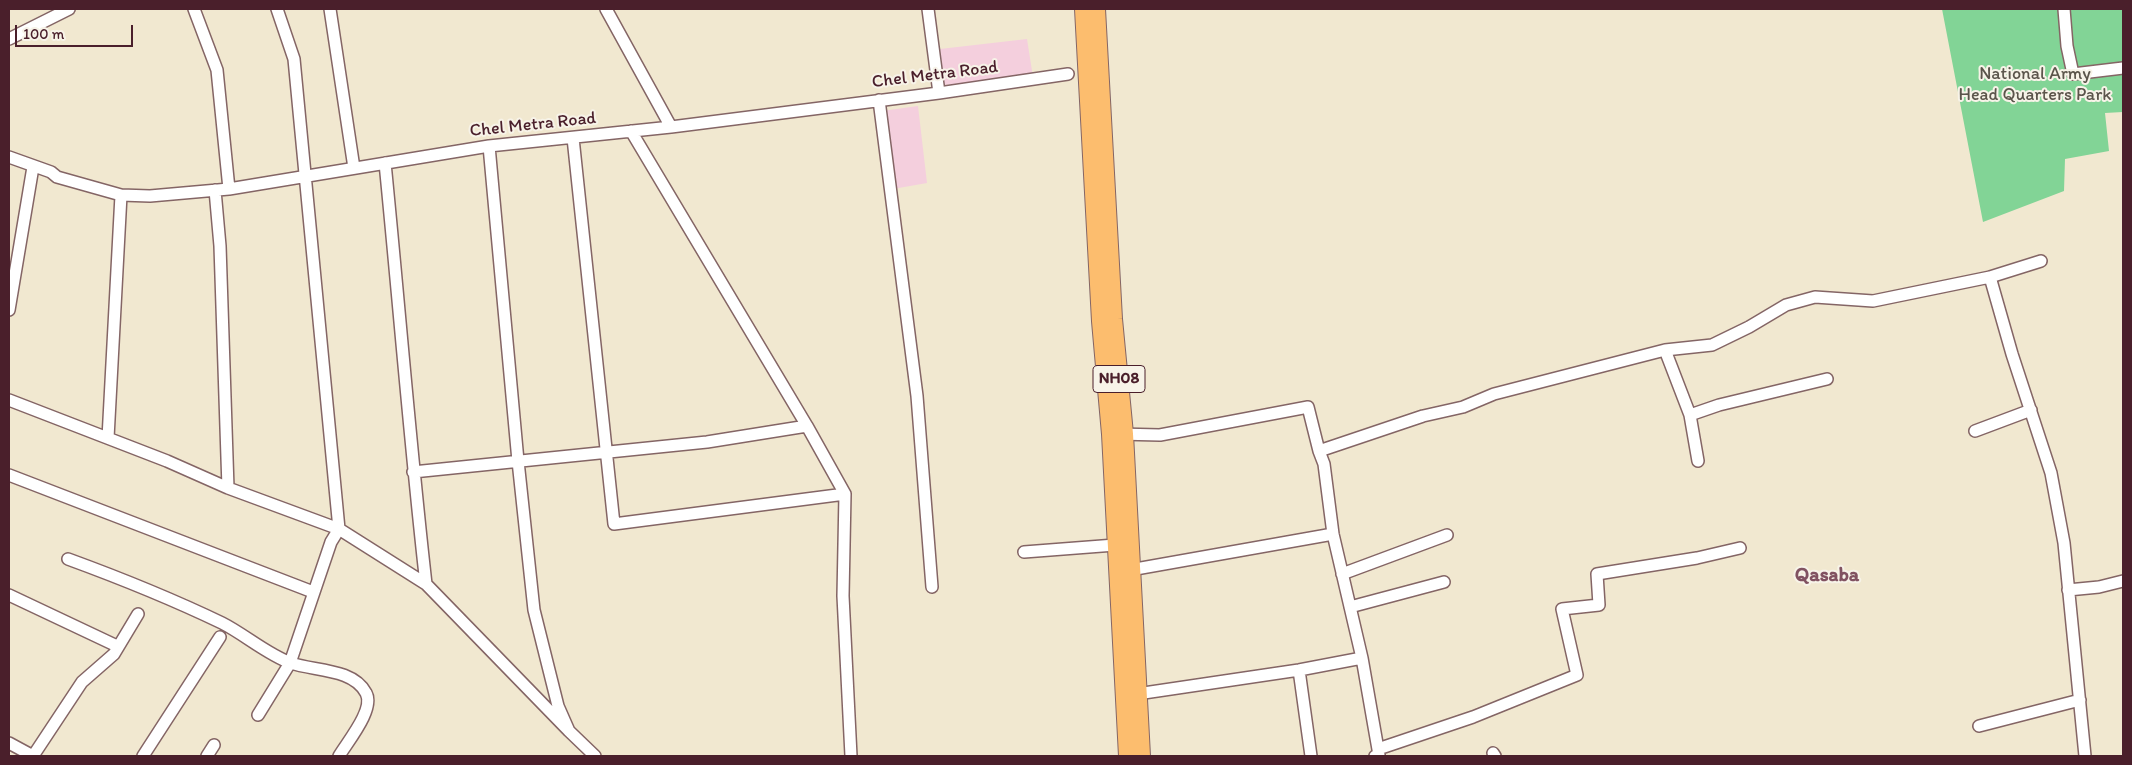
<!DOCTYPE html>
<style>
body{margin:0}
#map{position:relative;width:2132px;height:765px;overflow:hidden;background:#f1e8d0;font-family:Itim,sans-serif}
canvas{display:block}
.frame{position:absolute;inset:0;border:10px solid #4a1f2b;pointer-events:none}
.scale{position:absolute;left:15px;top:25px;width:118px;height:22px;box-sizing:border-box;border:2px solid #4a1f2b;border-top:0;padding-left:6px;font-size:15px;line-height:18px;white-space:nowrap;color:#4a1f2b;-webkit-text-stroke:4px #f7f3e8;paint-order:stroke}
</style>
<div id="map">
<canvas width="2132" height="765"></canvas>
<div class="frame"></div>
<div class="scale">100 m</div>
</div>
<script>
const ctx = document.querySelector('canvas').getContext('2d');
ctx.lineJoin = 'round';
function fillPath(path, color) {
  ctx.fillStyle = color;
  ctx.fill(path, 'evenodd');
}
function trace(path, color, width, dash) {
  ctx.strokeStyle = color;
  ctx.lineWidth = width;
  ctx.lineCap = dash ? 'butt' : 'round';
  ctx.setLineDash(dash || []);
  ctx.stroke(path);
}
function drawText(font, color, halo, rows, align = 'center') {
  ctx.font = font + ' Itim,sans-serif';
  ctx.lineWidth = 4;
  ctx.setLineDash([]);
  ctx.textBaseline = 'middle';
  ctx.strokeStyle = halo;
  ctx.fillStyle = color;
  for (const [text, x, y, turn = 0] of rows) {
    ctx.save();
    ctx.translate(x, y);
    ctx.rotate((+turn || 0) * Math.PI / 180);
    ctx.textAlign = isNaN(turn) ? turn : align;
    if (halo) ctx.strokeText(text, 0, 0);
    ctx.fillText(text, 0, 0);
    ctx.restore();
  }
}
fillPath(new Path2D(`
 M1027,39L1033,77L944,85L940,49Z
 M918,106L927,183L893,189L882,111Z`), '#f4cfdd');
fillPath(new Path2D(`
 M1942,9H2123V112L2105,113L2109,151L2065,159L2064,191L1983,222Z`), '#82d496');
const minor = new Path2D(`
 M194,9L217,70L229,189
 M330,9L354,168
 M606,9L671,127
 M928,9L939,93
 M2064,9L2067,46L2073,74L2123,68
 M9,39L69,9
 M879,100L917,396L932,587
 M631,131L807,426L845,494L843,596L851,756
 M573,138L614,524L845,494
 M489,146L518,461L534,610L558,706L569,731L595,756
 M9,157L51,172L57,177L121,195L150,196L229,189L489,146L671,127L939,93L1068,74
 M385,163C399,303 410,444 426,584
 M215,190L220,246L228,488
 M1990,277L2041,261
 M9,310L33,167
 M1665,350L1690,415L1698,461
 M9,400L167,461L228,488L339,529L426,584L569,731
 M1690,415L1719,405L1827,379
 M1975,431L2031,410
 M1118,434L1160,435L1308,407L1319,451L1324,464L1333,534L1362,658L1379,755L1375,756
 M108,438L121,195
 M1319,451L1423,416L1463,407L1494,394L1665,350L1712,345L1749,327L1786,305L1815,297L1873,301L1990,277L2012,354L2051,473L2064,543L2085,756
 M413,472L707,442L807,426
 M9,475L313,592
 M1024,552L1115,545
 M68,559C120,578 172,599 222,623C244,634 268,655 291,663C313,671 353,668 366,693C375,709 348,741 339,756
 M1125,569L1130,570L1333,534
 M1342,574L1447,535
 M2068,590L2099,587L2123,581
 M9,595L117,646
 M1350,607L1444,582
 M1299,670L1311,756
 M1132,692L1137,694L1299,670L1362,658
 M258,715L290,663L331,542L339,529L294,59L277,9
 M1979,726L2080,700
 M9,743L33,756L82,682L114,654L138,614
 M1378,749L1473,717L1577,675L1562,609L1599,605L1597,574L1697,558L1740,548
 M1493,753L1495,756
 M143,756L220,637
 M207,756L214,745`);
const highway = new Path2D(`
 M1084,9L1101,321L1111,434L1128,756
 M1096,9L1113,319L1124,434L1141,756`);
trace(minor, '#846565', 14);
trace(highway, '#846565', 20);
trace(minor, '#fff', 11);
trace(highway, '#fcbd6e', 18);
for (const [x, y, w] of [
 [1119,379,52]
]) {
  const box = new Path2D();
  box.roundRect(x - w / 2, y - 13.5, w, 27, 4);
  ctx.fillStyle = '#f7f3e8';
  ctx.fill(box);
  trace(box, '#4a1f2b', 1);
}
drawText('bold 16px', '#4a1f2b', null, [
 ["NH08",1119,379]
]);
drawText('18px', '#5b554b', '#f7f3e8', [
 ["National Army",2035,74],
 ["Head Quarters Park",2035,95]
]);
drawText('18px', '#4a1f2b', '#f7f3e8', [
 ["Chel Metra Road",935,75,-7],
 ["Chel Metra Road",533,125,-6]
]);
drawText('bold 20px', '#815261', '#f7f3e8', [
 ["Qasaba",1827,576]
]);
</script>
